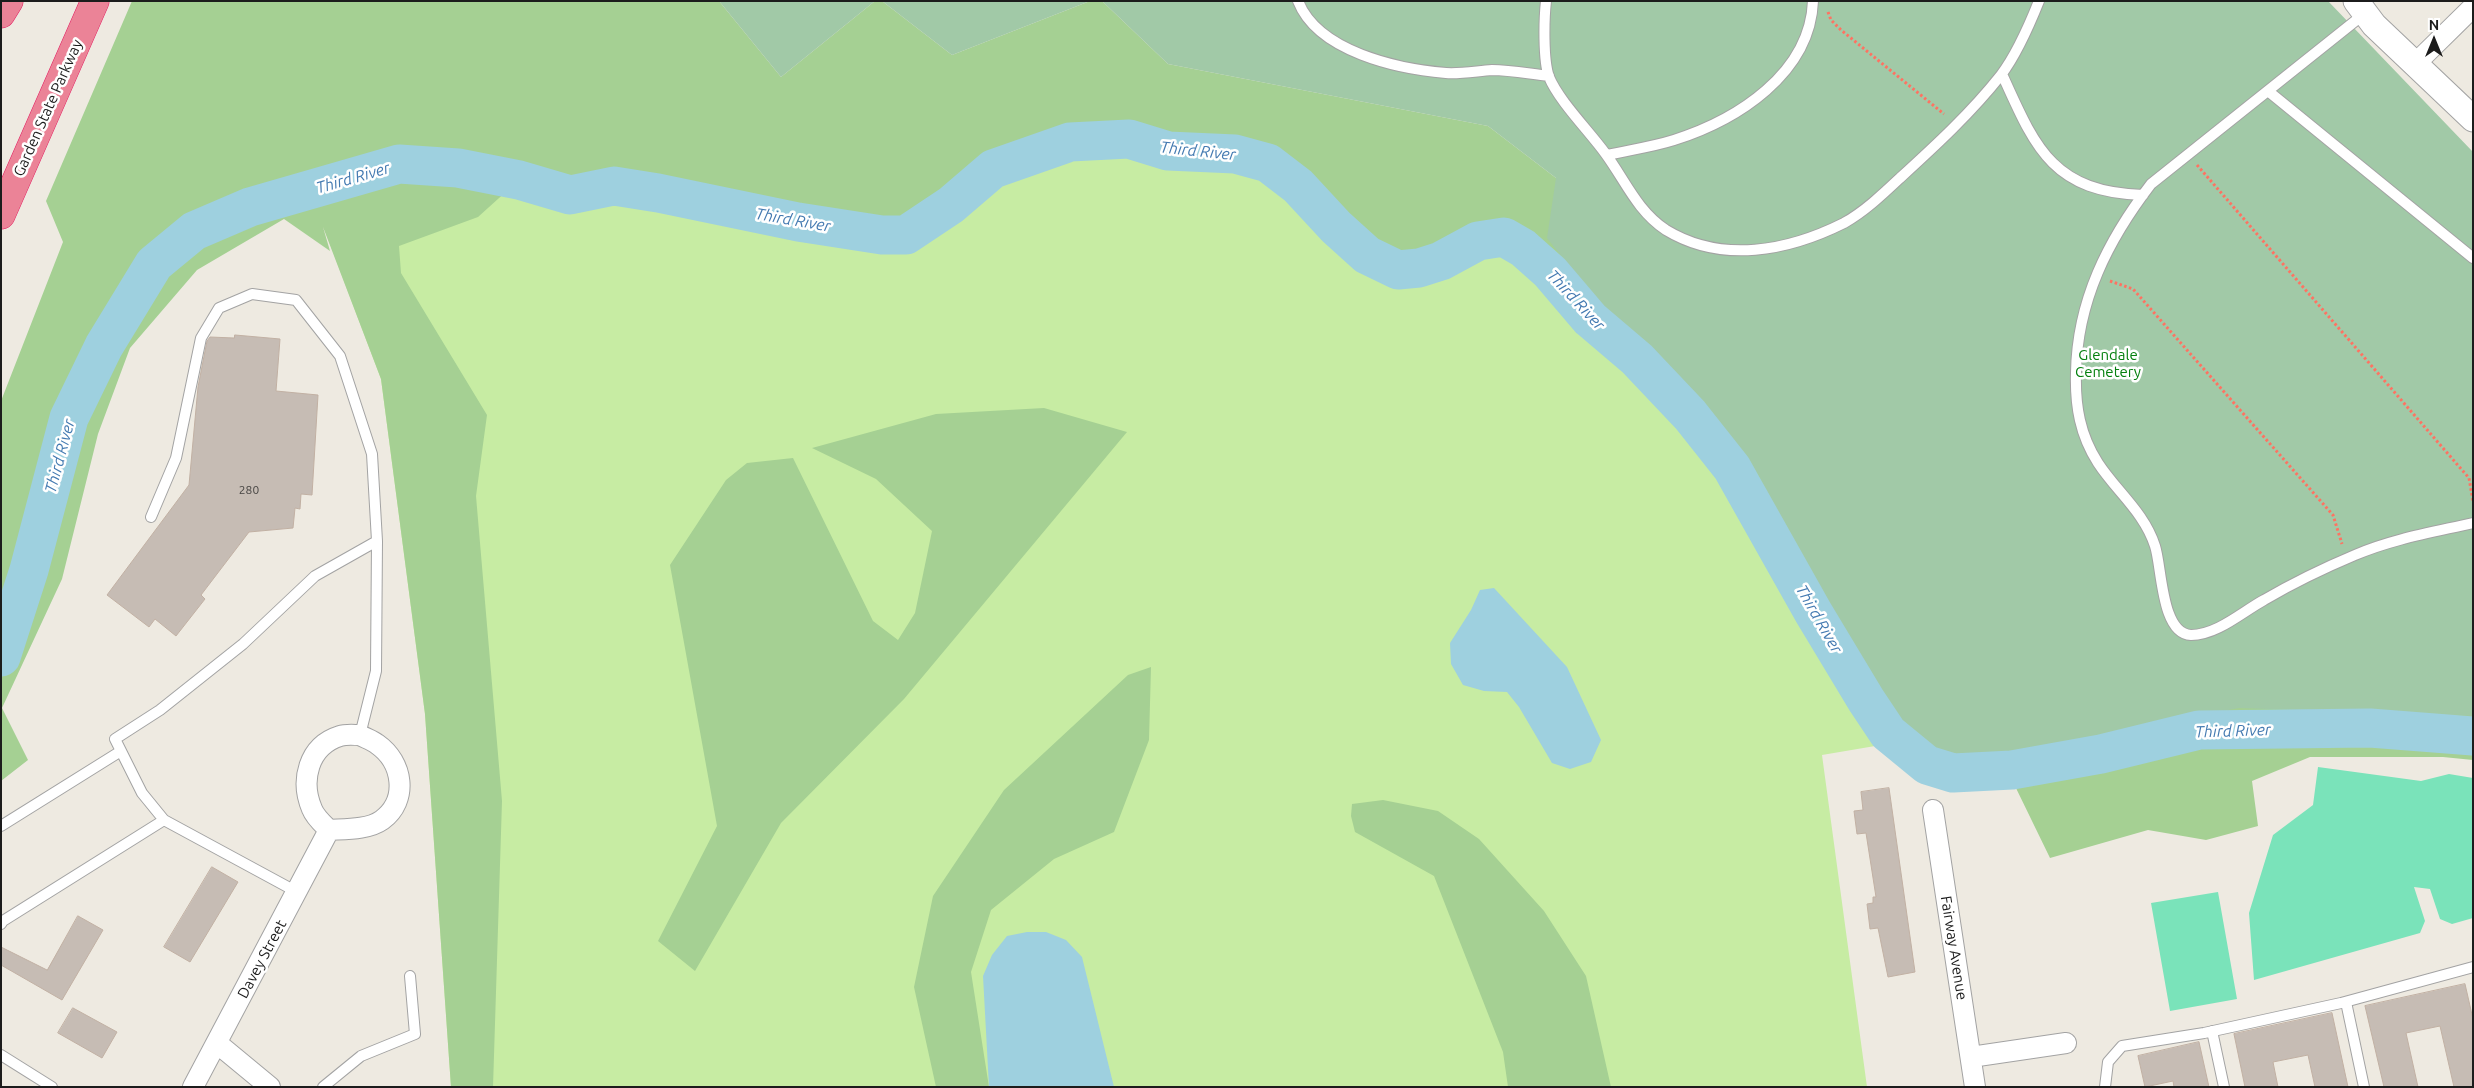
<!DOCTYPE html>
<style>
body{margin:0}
#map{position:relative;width:2474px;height:1088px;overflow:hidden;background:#eeeae1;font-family:Ubuntu,sans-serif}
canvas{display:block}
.frame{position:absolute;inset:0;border:2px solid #1c1c1c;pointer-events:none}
.north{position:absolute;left:2409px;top:15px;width:50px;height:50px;-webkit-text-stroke:4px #fff;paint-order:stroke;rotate:0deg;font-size:14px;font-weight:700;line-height:20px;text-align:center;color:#1c1c1c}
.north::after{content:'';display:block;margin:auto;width:18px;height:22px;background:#1c1c1c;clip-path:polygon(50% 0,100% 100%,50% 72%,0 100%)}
</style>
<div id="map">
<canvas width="2474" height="1088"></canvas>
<div class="frame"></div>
<div class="north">N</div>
</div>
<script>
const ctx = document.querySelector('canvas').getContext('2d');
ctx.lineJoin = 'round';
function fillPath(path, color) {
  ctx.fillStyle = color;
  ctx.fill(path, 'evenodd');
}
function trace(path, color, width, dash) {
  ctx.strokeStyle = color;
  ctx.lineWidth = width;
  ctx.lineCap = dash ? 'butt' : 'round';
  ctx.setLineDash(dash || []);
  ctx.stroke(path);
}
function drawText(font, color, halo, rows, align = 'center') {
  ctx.font = font + ' Ubuntu,sans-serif';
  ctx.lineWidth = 5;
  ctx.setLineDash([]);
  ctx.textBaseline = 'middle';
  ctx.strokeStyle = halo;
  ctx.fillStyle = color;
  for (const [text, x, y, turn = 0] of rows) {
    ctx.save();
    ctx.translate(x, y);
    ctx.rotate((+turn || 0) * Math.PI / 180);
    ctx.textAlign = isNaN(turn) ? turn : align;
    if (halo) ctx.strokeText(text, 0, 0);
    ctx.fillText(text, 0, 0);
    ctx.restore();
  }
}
fillPath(new Path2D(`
 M1129,139L1168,151L1235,154L1268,163L1298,186L1336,227L1367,255L1441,261L1478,241L1504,237L1523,248L1550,272L1590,319L1637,359L1690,415L1732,468L1813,612L1866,700L1888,733L1881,745L1822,755L1867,1087H451L425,714L381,379L319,215L519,180L570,195L614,186L658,193L798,222L882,235H906L951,205L993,169L1070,142Z`), '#c7eca3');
fillPath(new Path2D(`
 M132,1H719L781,77L875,1H882L952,55L1090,1H1102L1168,64L1488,126L1556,178L2473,681V760L2443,757H2310L2252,781L2258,826L2206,840L2148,830L2050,858L2014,784L1941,781L1881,745L1888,733L1866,700L1813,612L1732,468L1690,415L1637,359L1590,319L1550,272L1524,248L1504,237L1478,241L1441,261L1419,268L1398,270L1367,255L1336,227L1298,186L1267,163L1235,154L1168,151L1129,139L1070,142L993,169L951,205L906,235H882L798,222L658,193L614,186L570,195L519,180L478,217L399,246L401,273L487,415L476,496L502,801L493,1087H451L425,714L381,379L323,227L330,251L284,219L197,270L130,348L98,434L62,579L2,708L28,760L1,781V401L63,242L46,201Z
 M1044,408L1127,432L904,699L781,823L695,971L658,941L717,826L670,565L726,480L747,463L793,458L873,621L898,640L915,613L932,531L876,479L812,448L936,414Z
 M1151,667L1149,740L1114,832L1054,859L991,910L971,972L989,1087H936L914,987L933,896L1004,790L1128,675Z
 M1383,800L1438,811L1479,839L1544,911L1586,976L1611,1087H1508L1503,1052L1434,876L1355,832L1351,816L1352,804Z`), '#a5d093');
fillPath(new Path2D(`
 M719,1H875L781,77Z
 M882,1H1090L952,55Z
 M1102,1H2328L2473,152V716L2239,708L2118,731L2033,755L1952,757L1921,742L1887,714L1849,655L1758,474L1662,357L1603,309L1547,238L1556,178L1488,126L1168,64Z`), '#a1c9a7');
fillPath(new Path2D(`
 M2318,767L2421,781L2449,774L2473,778V918L2452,924L2440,919L2430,889L2414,887L2425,921L2420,933L2254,980L2249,913L2273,835L2313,805Z
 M2218,892L2237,999L2170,1011L2151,903Z`), '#7ae3ba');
fillPath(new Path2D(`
 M1494,588L1567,667L1601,740L1591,762L1570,769L1552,763L1519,707L1507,692L1484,691L1463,685L1451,664L1450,643L1471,610L1480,590Z
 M1027,932H1046L1066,940L1082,957L1114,1087H989L983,976L992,955L1007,936Z`), '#9ed0df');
trace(new Path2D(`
 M1,657L29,570L69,418L104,346L154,264L194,231L250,207L399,164L458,168L519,180L570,195L614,186L658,193L798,222L882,235H906L951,205L993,169L1070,142L1129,139L1168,151L1235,154L1268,163L1298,186L1336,227L1367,255L1398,270L1419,268L1441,261L1478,241L1504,237L1523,248L1550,272L1590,319L1637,359L1690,415L1732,468L1813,612L1866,700L1888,733L1927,765L1953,773L2012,770L2101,754L2199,730L2370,728L2473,736`), '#9ed0df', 39);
const building = new Path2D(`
 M235,335L280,339L276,391L318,395L312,495L301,494L300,509L295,508L293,528L249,532L201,595L205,599L176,636L155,619L149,627L107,595L189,485L198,387L207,341L210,337L234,338Z
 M1889,788L1915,972L1888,977L1878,928L1870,929L1867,904L1873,903V897H1876L1866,833L1857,834L1854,811L1863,810L1861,792Z
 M212,867L238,882L190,962L164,947Z
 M78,916L103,930L62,1000L1,965V947L47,970Z
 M2465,984L2473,1019V1087H2454L2440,1026L2406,1033L2418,1087H2384L2365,1006Z
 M73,1008L117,1032L102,1058L58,1033Z
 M2332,1013L2348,1087H2315L2308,1055L2273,1062L2278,1087H2245L2234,1034Z
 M2199,1042L2209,1087H2174L2173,1081L2145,1087L2138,1056Z`);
fillPath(building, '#c6bcb4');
trace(building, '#c1b0a3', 1);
const service = new Path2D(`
 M1298,1C1318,52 1398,69 1446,73C1461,74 1477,71 1492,70C1511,70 1530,74 1549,76
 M1546,1C1544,19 1543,60 1549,77C1559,101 1589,131 1605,153C1625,180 1637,211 1666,230C1722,264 1788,251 1844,223C1864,212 1883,194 1900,178C1935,146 1971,113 2001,75C2017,54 2029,26 2039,1
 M2364,14L2151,184C2108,240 2077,301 2076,373C2075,406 2080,435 2098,463C2117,492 2144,512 2155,546C2162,567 2161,634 2191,635C2217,635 2242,612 2264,600C2293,583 2324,568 2355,555C2392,539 2434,532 2473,523
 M2002,74C2035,147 2052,192 2143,195
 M2268,91L2473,258
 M1607,155C1629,150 1652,147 1674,140C1737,120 1810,74 1813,1
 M151,517L176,458L201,338L219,308L252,294L296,300L340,356L372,454L377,541L376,671L360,735
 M164,820L142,793L115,739L160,710L243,644L315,576L377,541
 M1,826L121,751
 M1,924L3,921L164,820L297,892
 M2346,1002L2364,1087
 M2212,1031L2224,1087
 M1,1055L52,1087
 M323,1087L361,1056L415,1034L410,976
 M2105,1087L2108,1062L2122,1046L2204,1033L2341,1003L2473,967`);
const minor = new Path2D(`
 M2414,65L2473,7
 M360,735C365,738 372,740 377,744C403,762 409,800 382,820C368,830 345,829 329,830C323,824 315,817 312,809C300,781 308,746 340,736C346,734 354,735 360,735Z
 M1933,810L1975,1087
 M218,1044L270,1087
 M1971,1057L2066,1043
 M193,1087L329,830`);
const tertiary = new Path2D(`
 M2356,1L2374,25L2473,119`);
const motorway = new Path2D(`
 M1,14L9,1
 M1,215L95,1`);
trace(service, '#a3a3a3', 12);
trace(minor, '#a3a3a3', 22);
trace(tertiary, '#a3a3a3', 27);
trace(motorway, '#e1195e', 29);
trace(new Path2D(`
 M1828,12L1831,20L1841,30L1944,114
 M2197,165L2469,478L2473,501
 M2110,281L2133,289L2333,515L2342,544`), '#ff7262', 3, [2.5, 2.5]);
trace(service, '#fff', 10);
trace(minor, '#fff', 20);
trace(tertiary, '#fff', 25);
trace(motorway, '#eb8397', 28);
drawText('12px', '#464442', null, [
 ["280",249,490]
]);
drawText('15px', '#1c1c1c', '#fff', [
 ["Garden State Parkway",48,108,-66],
 ["Fairway Avenue",1954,948,81],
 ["Davey Street",262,959,-62]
]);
drawText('15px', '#05800f', '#fff', [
 ["Glendale",2108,355],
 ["Cemetery",2108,372]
]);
drawText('italic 16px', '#447ab1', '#fff', [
 ["Third River",1198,151,6],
 ["Third River",353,178,-16],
 ["Third River",793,220,10],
 ["Third River",1576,300,47],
 ["Third River",60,456,-75],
 ["Third River",1819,619,60],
 ["Third River",2233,731,-2]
]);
</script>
